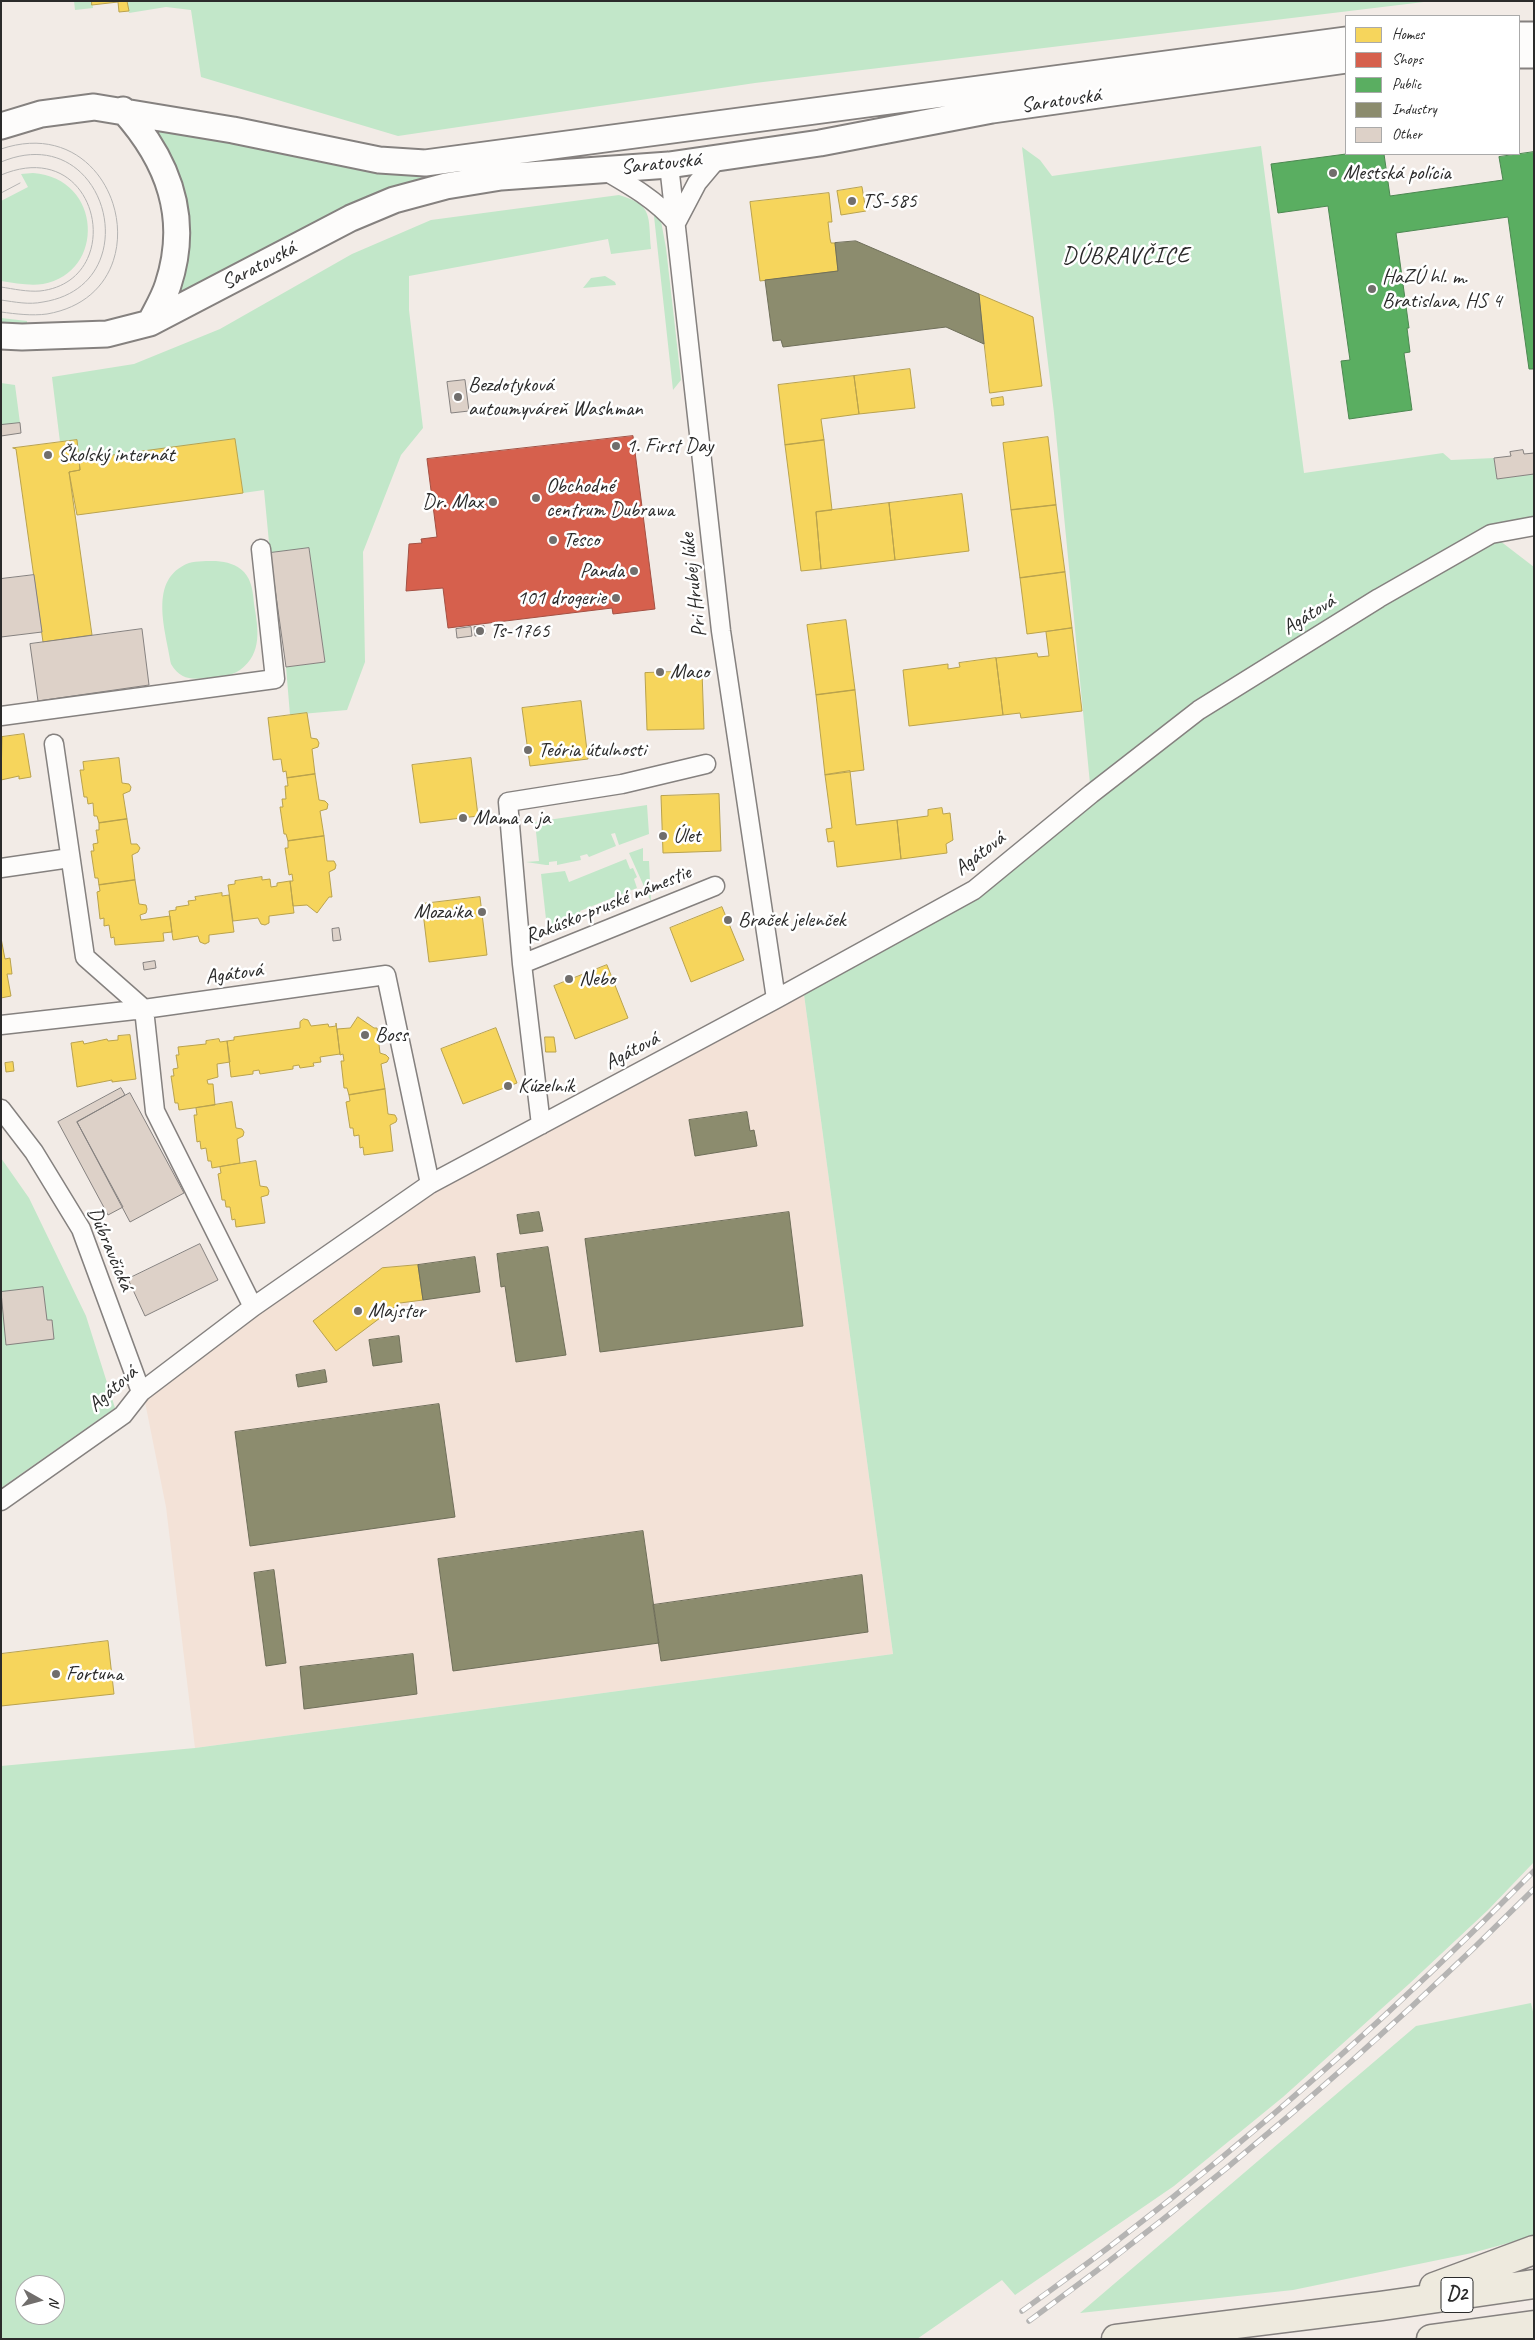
<!DOCTYPE html>
<meta charset="utf-8">
<style>
body{margin:0}
#map{position:relative;width:1535px;height:2340px;overflow:hidden;background:#f2ebe6;font-family:Caveat,sans-serif}
canvas{display:block}
.frame{position:absolute;inset:0;border:2px solid #2b2b2b;pointer-events:none}
.legend{position:absolute;left:1345px;top:15px;width:175px;height:140px;box-sizing:border-box;background:#fff;border:1px solid #aaa;margin:0;padding:6px 9px;list-style:none;font-size:15px;color:#2b2b2b}
.legend li{display:flex;align-items:center;gap:10px;height:25px}
.legend b{width:25px;border:1px solid #aaa}
.north{position:absolute;left:15px;top:2275px;width:50px;height:50px;box-sizing:border-box;background:#fff;border:1px solid #aaa;border-radius:50%;rotate:97deg;font-size:14px;font-weight:700;line-height:20px;text-align:center;color:#2b2b2b}
.north::after{content:'';display:block;margin:auto;width:18px;height:22px;background:#716e6c;clip-path:polygon(50% 0,100% 100%,50% 72%,0 100%)}
</style>
<div id="map">
<canvas width="1535" height="2340"></canvas>
<div class="frame"></div>
<ul class="legend">
<li><b style="height:14px;background:#f6d55c"></b>Homes</li>
<li><b style="height:14px;background:#d6604d"></b>Shops</li>
<li><b style="height:14px;background:#5aae61"></b>Public</li>
<li><b style="height:14px;background:#8c8c6e"></b>Industry</li>
<li><b style="height:14px;background:#ddd1c8"></b>Other</li>
</ul>
<div class="north">N</div>
</div>
<script>
const ctx = document.querySelector('canvas').getContext('2d');
ctx.lineJoin = 'round';
function fillPath(path, color) {
  ctx.fillStyle = color;
  ctx.fill(path, 'evenodd');
}
function trace(path, color, width, dash) {
  ctx.strokeStyle = color;
  ctx.lineWidth = width;
  ctx.lineCap = dash ? 'butt' : 'round';
  ctx.setLineDash(dash || []);
  ctx.stroke(path);
}
function drawText(font, color, halo, rows, align = 'center') {
  ctx.font = font + ' Caveat,sans-serif';
  ctx.lineWidth = 5;
  ctx.setLineDash([]);
  ctx.textBaseline = 'middle';
  ctx.strokeStyle = halo;
  ctx.fillStyle = color;
  for (const [text, x, y, turn = 0] of rows) {
    ctx.save();
    ctx.translate(x, y);
    ctx.rotate((+turn || 0) * Math.PI / 180);
    ctx.textAlign = isNaN(turn) ? turn : align;
    if (halo) ctx.strokeText(text, 0, 0);
    ctx.fillText(text, 0, 0);
    ctx.restore();
  }
}
fillPath(new Path2D(`
 M803,987L893,1654L195,1748L166,1507L143,1392L431,1185Z`), '#f3e2d7');
fillPath(new Path2D(`
 M74,1H92L93,8L75,10Z
 M127,1H1432L755,83L398,136L201,77L191,10L166,7L129,13Z
 M139,127L401,162L426,181L150,323L177,248Z
 M1261,146L1304,473L1443,453L1451,460L1494,458L1497,479L1534,474V526L1491,534L1534,567V1862L1488,1910L1409,1984L1283,2097L1174,2186L1015,2295L1002,2280L917,2339H1V1766L195,1748L893,1654L803,987L974,890L1091,794L1054,413L1022,147L1040,160L1052,176ZM25,2285H55V2315H25Z
 M33,173C103,178 106,273 43,284C29,286 15,283 1,281V201L28,187L21,174Z
 M619,195C654,205 648,217 651,249L611,254L608,239L409,276V310L423,428L401,455L363,552L365,662L347,710L290,715L286,667L325,662L309,548L270,553L264,490L243,493L235,440L79,460L77,440L60,442L52,377L134,364L220,329L352,254L431,220Z
 M653,207L661,221L666,248L681,380L673,390Z
 M605,276L615,282L616,285L583,288L591,278Z
 M1,318L27,321V324L1,322Z
 M1,383L15,385L20,423L1,425Z
 M216,561C227,562 236,564 244,572C252,581 253,592 254,604C258,628 263,653 240,670C230,677 218,677 207,678C191,680 180,679 171,664C166,631 147,579 189,563C197,561 208,561 216,561Z
 M647,805L649,834L619,845L615,833L611,834L616,846L589,857L587,854L580,856L581,860L557,865V861L549,862V865H546L526,862L539,861L535,822Z
 M643,848V861H649L651,902L629,853Z
 M626,859L630,869L633,868L637,877L634,879L637,888L580,911L581,914L547,928L541,874L565,871L569,882Z
 M1,1158L29,1198L86,1316L115,1408L1,1488Z
 M1531,2003L1534,2016V2236L1472,2253L1293,2290L1080,2313L1416,2026Z`), '#c2e7c9');
const homes = new Path2D(`
 M92,1H127L129,11L119,12L118,2L92,5Z
 M862,187L866,211L841,215L837,191Z
 M829,193L832,222H828L830,239L831,243H835L838,271L760,281L750,202Z
 M979,294L1033,317L1042,386L990,393Z
 M910,369L915,408L859,414L854,376Z
 M854,376L859,414L821,419L824,440L785,445L778,385Z
 M1003,397L1004,405L992,406L991,399Z
 M1048,437L1056,505L1011,510L1003,443Z
 M235,439L243,493L77,515L69,472L80,470L79,460Z
 M77,440L80,470L69,472L92,635L43,642L16,449L13,448Z
 M824,440L832,510L816,512L821,569L801,571L785,445Z
 M962,494L969,551L895,560L889,503Z
 M889,503L895,560L821,569L816,512Z
 M1056,505L1065,572L1020,578L1011,510Z
 M1065,572L1072,628L1027,634L1020,578Z
 M846,620L855,690L816,695L807,625Z
 M1072,628L1082,711L1021,718L1020,713L1003,715L996,658L1037,653L1038,657L1049,656L1046,632Z
 M996,658L1003,715L909,726L903,670L948,664V669L960,667L959,663Z
 M702,671L704,729L647,730L645,673Z
 M855,690L864,770L825,775L816,695Z
 M581,701L588,759L530,766L522,708Z
 M307,713L311,738L317,739L319,743L318,747L312,749L315,774L287,778L286,771L283,772L281,759L273,760L268,718Z
 M24,734L31,777L19,779V776L1,780L2,737Z
 M119,758L122,783L129,784L131,787L130,791L123,794L127,819L99,823L97,816H94L93,803L88,804L87,797H84L80,770H84L83,762Z
 M471,758L478,816L420,823L412,765Z
 M850,771L856,825L897,820L901,859L837,867L834,841L828,842L826,829L832,828L825,775Z
 M315,774L319,800L325,801L328,804L327,809L320,811L324,836L288,841L286,834H284L280,807H283L282,799H286L285,786H288L287,778Z
 M719,794L721,851L663,853L661,796Z
 M942,808L943,814L950,813L953,840L946,844L947,853L901,859L897,820L928,816V810Z
 M127,819L131,844H137L140,848L138,852L132,855L135,880L99,885L98,878H95L91,851H94L93,844L98,843L96,830H99V823Z
 M324,836L327,861H334L336,865L335,869L329,872L332,897H329L317,913L307,905L293,906L290,881H293L292,874L289,875L285,848H288V841Z
 M262,877V880L270,879L271,887L277,886V883L290,881L294,913L269,916V923L265,925L261,924L258,918L233,921L228,885L235,884V881Z
 M135,880L139,904L146,905L147,909L146,913L140,915L141,920L170,916L172,932L163,933L164,941L115,945L114,937L111,938L109,925L104,926V918L100,919L97,892L100,891L99,885Z
 M222,893V896L229,895L234,932L209,935V942L205,944L200,942L198,936L173,940L169,911L176,910V907L189,905L188,901L196,900L195,897Z
 M480,897L487,955L429,962L422,904Z
 M722,907L744,960L691,982L670,928Z
 M1,938L5,959L10,958L12,974H7L11,996L1,998Z
 M607,965L628,1018L575,1039L554,986Z
 M358,1017L374,1028H377L380,1053L386,1055L389,1058L387,1062L381,1064L385,1089L349,1095L347,1088H344L341,1061H344L343,1054L340,1055L337,1029L350,1028Z
 M304,1019L308,1020L311,1026L328,1024L329,1027L336,1026V1023L340,1054L320,1057L321,1062L313,1063L314,1066L300,1068L299,1065L293,1066V1069L260,1074L259,1070L253,1071V1074L231,1077L227,1041L234,1040V1037L300,1028V1022Z
 M496,1028L517,1083L463,1104L441,1049Z
 M130,1035L136,1079L112,1082V1080L77,1087L71,1043L83,1041L84,1044L107,1039L108,1041L118,1040V1036Z
 M545,1037H554L556,1052H546Z
 M219,1039L220,1042L227,1041L230,1062L217,1064L218,1077L207,1080L208,1084H213L215,1105L179,1110L178,1103H175L171,1076H174L173,1069L178,1068L176,1055H179L178,1047L206,1044V1041Z
 M13,1062L14,1071L6,1072L5,1063Z
 M385,1089L388,1114L395,1115L397,1119L396,1122L390,1125L393,1151L364,1155L363,1147L360,1148L359,1135L354,1136L353,1128H350L346,1102L350,1101L349,1095Z
 M232,1102L236,1128L242,1129L244,1132L243,1136L237,1139L240,1163L212,1168L211,1161H208L206,1148L201,1149L200,1141L197,1142L194,1115H197L196,1108Z
 M256,1161L260,1186L267,1187L269,1191L268,1195L261,1197L265,1223L236,1227L235,1219L232,1220L230,1207H226L225,1200H222L218,1174L221,1173L220,1167Z
 M418,1265L423,1300L400,1303L336,1351L313,1321L382,1268Z
 M108,1641L114,1694L1,1706V1654Z`);
fillPath(homes, '#f6d55c');
trace(homes, '#b9a24d', 1);
const shops = new Path2D(`
 M633,436L655,609L613,614L612,608L448,628L443,588L406,591L409,544L422,543L421,539L437,537L427,459Z`);
fillPath(shops, '#d6604d');
trace(shops, '#a35043', 1);
const public = new Path2D(`
 M1534,152V369H1529L1508,217L1396,233L1409,328H1407L1410,352L1404,353L1412,410L1349,419L1341,361L1350,360L1328,206L1278,213L1271,164L1346,154H1384L1390,196L1503,180L1499,157Z`);
fillPath(public, '#5aae61');
trace(public, '#4c8751', 1);
const industry = new Path2D(`
 M856,241L979,294L984,344L946,327L783,347L781,340L773,341L765,280L838,271L835,243Z
 M747,1112L750,1131L754,1130L757,1146L695,1156L689,1120Z
 M539,1212L543,1231L520,1234L517,1215Z
 M789,1212L803,1326L600,1352L585,1239Z
 M548,1247L566,1355L516,1362L505,1286L501,1287L497,1254Z
 M475,1257L480,1292L423,1300L418,1265Z
 M399,1336L402,1362L373,1366L369,1340Z
 M325,1370L327,1382L298,1387L296,1375Z
 M439,1404L455,1517L250,1546L235,1432Z
 M643,1531L659,1643L453,1671L438,1559Z
 M274,1570L286,1663L266,1666L254,1573Z
 M862,1575L868,1632L661,1661L653,1605Z
 M413,1654L417,1694L304,1709L300,1667Z`);
fillPath(industry, '#8c8c6e');
trace(industry, '#6f6f5a', 1);
const building = new Path2D(`
 M465,380L469,411L451,413L447,382Z
 M20,423L21,433L1,436V425Z
 M1523,450L1524,454L1534,453V474L1497,479L1494,458L1511,456L1510,452Z
 M309,548L325,662L286,667L270,553Z
 M34,575L42,632L1,637V579Z
 M484,626L485,634L475,636L474,627Z
 M471,627L472,636L457,638L456,629Z
 M142,629L149,685L38,701L30,644Z
 M339,928L341,940L333,941L332,929Z
 M155,961L156,968L144,970L143,963Z
 M121,1088L125,1095L77,1122L123,1207L108,1215L58,1122Z
 M130,1093L184,1193L130,1222L77,1122Z
 M200,1244L218,1280L145,1316L128,1279Z
 M43,1287L47,1320H52L54,1339L6,1345L1,1292Z`);
fillPath(building, '#ddd1c8');
trace(building, '#85817f', 1);
const street = new Path2D(`
 M669,165L721,631L776,999
 M602,169C630,185 655,199 676,223
 M676,223L697,183L718,158
 M1,716L275,679L261,549
 M54,744L85,957L144,1009
 M1,868L70,858
 M522,964L715,886
 M1,1025L144,1009
 M1,1109L34,1152L81,1229L141,1392
 M541,1125L522,964L508,802L622,784L706,764
 M253,1307L155,1111L144,1009L386,975L430,1184
 M1,1501L123,1415L141,1392L253,1307L430,1184L776,999L974,890L1091,794L1199,710L1379,598L1491,534L1534,526`);
const secondary = new Path2D(`
 M1519,35H1534
 M1519,55H1534
 M123,110C169,161 190,218 168,285C164,298 156,311 150,323
 M1,126L41,114L94,107L233,130L379,160L425,163L1346,40
 M1,336L22,337L107,334L150,323L351,218L394,200L446,186L501,177L669,165L820,143L992,110L1346,60`);
const highway = new Path2D(`
 M1434,2287L1534,2250
 M1116,2339L1381,2306L1534,2284
 M1431,2339L1534,2325`);
trace(street, '#85817f', 21);
trace(secondary, '#85817f', 29);
trace(highway, '#85817f', 31);
trace(street, '#fdfcfb', 18);
trace(secondary, '#fdfcfb', 25);
trace(highway, '#eeeade', 28);
trace(new Path2D(`
 M1,149C121,108 168,293 47,314C32,316 16,314 1,312
 M1,162C107,117 151,285 43,302C29,305 15,302 1,300
 M1,175C100,133 129,281 40,291C27,292 14,289 1,287
 M1,193L20,183`), '#b5b4b3', 1);
const rail = new Path2D(`
 M1022,2311C1052,2289 1083,2267 1113,2244C1262,2130 1402,2005 1534,1871
 M1029,2321C1209,2190 1377,2046 1534,1889`);
trace(rail, '#b5b4b3', 5.5);
trace(rail, '#fff', 4, [11]);
for (const [x, y, r, color] of [
 [1333,173,5,"#716e6c"],
 [852,201,5,"#716e6c"],
 [1372,289,5,"#716e6c"],
 [458,397,5,"#716e6c"],
 [616,446,5,"#716e6c"],
 [48,455,5,"#716e6c"],
 [536,498,5,"#716e6c"],
 [493,502,5,"#716e6c"],
 [553,540,5,"#716e6c"],
 [634,571,5,"#716e6c"],
 [616,598,5,"#716e6c"],
 [480,631,5,"#716e6c"],
 [660,672,5,"#716e6c"],
 [528,750,5,"#716e6c"],
 [463,818,5,"#716e6c"],
 [663,836,5,"#716e6c"],
 [482,912,5,"#716e6c"],
 [728,920,5,"#716e6c"],
 [569,979,5,"#716e6c"],
 [365,1035,5,"#716e6c"],
 [508,1086,5,"#716e6c"],
 [358,1311,5,"#716e6c"],
 [56,1674,5,"#716e6c"]
]) {
  const dot = new Path2D();
  dot.arc(x, y, r, 0, 2 * Math.PI);
  ctx.fillStyle = color;
  ctx.fill(dot);
  trace(dot, '#fff', 2);
}
for (const [x, y, w] of [
 [1457,2295,32]
]) {
  const box = new Path2D();
  box.roundRect(x - w / 2, y - 17.5, w, 35, 4);
  ctx.fillStyle = '#fff';
  ctx.fill(box);
  trace(box, '#2b2b2b', 1);
}
drawText('bold 20px', '#2b2b2b', null, [
 ["D2",1457,2295]
]);
drawText('21px', '#2b2b2b', '#fff', [
 ["Saratovská",1061,101,-8],
 ["Saratovská",661,164,-6],
 ["Saratovská",259,266,-28],
 ["Pri Hrubej lúke",694,585,-97],
 ["Agátová",1309,615,-32],
 ["Agátová",980,854,-38],
 ["Rakúsko-pruské námestie",608,905,-22],
 ["Agátová",234,974,-8],
 ["Agátová",632,1051,-28],
 ["Dúbravčická",110,1249,67],
 ["Agátová",113,1389,-42]
]);
drawText('21px', '#2b2b2b', '#fff', [
 ["Mestská polícia",1343,173],
 ["TS-585",862,201],
 ["HaZÚ hl. m.",1382,277],
 ["Bratislava, HS 4",1382,301],
 ["Bezdotyková",468,385],
 ["autoumyváreň Washman",468,409],
 ["1. First Day",626,446],
 ["Školský internát",58,455],
 ["Obchodné",546,486],
 ["centrum Dubrawa",546,510],
 ["Dr. Max",483,502,"right"],
 ["Tesco",563,540],
 ["Panda",624,571,"right"],
 ["101 drogerie",606,598,"right"],
 ["Ts-1765",490,631],
 ["Maco",670,672],
 ["Teória útulnosti",538,750],
 ["Mama a ja",473,818],
 ["Úlet",673,836],
 ["Mozaika",472,912,"right"],
 ["Braček jelenček",738,920],
 ["Nebo",579,979],
 ["Boss",375,1035],
 ["Kúzelník",518,1086],
 ["Majster",368,1311],
 ["Fortuna",66,1674]
], 'left');
ctx.letterSpacing = '1px';
drawText('24px', '#2b2b2b', '#fff', [
 ["DÚBRAVČICE",1126,257]
]);
ctx.letterSpacing = '0px';
</script>
